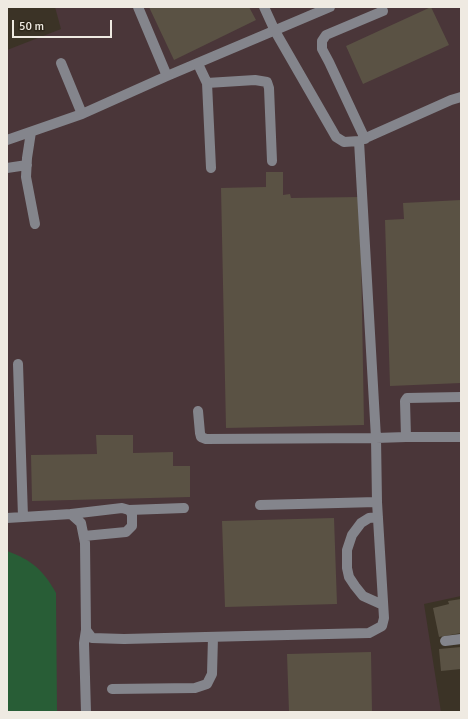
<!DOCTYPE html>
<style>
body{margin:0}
#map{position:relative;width:468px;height:719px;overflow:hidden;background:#3b3326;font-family:Signika,sans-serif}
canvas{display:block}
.frame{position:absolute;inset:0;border:8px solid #efeae2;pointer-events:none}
.scale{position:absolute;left:12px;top:20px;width:100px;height:18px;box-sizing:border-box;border:2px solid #efeae2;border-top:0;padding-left:5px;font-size:12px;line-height:14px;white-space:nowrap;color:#efeae2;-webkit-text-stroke:3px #30291c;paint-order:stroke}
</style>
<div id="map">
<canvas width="468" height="719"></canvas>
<div class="frame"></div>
<div class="scale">50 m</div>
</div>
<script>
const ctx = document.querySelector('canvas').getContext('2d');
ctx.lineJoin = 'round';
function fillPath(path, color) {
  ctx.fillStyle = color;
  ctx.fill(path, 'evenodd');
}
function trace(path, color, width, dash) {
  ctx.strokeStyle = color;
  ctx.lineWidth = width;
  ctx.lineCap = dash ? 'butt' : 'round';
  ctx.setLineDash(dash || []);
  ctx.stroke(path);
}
fillPath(new Path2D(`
 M55,7H461V596L424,604L441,712H7V50L61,29Z`), '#4a3639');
fillPath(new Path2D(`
 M7,551C32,560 43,570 56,593L57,712H7Z`), '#285d36');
fillPath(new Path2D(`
 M149,7H249L256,20L174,60Z
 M431,7L449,45L363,84L346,46Z
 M266,172H283V195L290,194L291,198L360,197L364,425L226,428L221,188L266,187Z
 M461,200V383L390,386L385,220L404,219L403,203Z
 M96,435H133V453L173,452V466H190V497L32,501L31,455L97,454Z
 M334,518L337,604L225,607L222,521Z
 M461,599V633L439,637L433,608L449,604L448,601Z
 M461,647V669L441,671L439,649Z
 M371,652L372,712H289L287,654Z`), '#5a5244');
trace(new Path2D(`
 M138,7L167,76
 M264,7L275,31L336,137L344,142L359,141L451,100L461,97
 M61,63L82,114
 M198,64L207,83L211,168
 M207,83L255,80L267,82L269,88L272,161
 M31,132L27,158L26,177L35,224
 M365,139L329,62L322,49V41L326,35L383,11
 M7,140L82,114L167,76L330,7
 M7,168L27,165
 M18,364L23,517
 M198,411L200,433L201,437L206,439L376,438L359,141
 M406,437L405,401L407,398L461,397
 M260,505L377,502
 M129,510L184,508
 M71,514L122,508L129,510L132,514V526L126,532L84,536
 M378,517L369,518L361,523L352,535L347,550V568L349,577L355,586L363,596L383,605
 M7,518L71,514L81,523L85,543L86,630L92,638L124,639L369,633L382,626L384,618L377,502L376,438L406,437H461
 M445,641L461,639
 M112,689L195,688L207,684L212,674L213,637
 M86,712L84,643L86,630`), '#84858c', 10);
</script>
